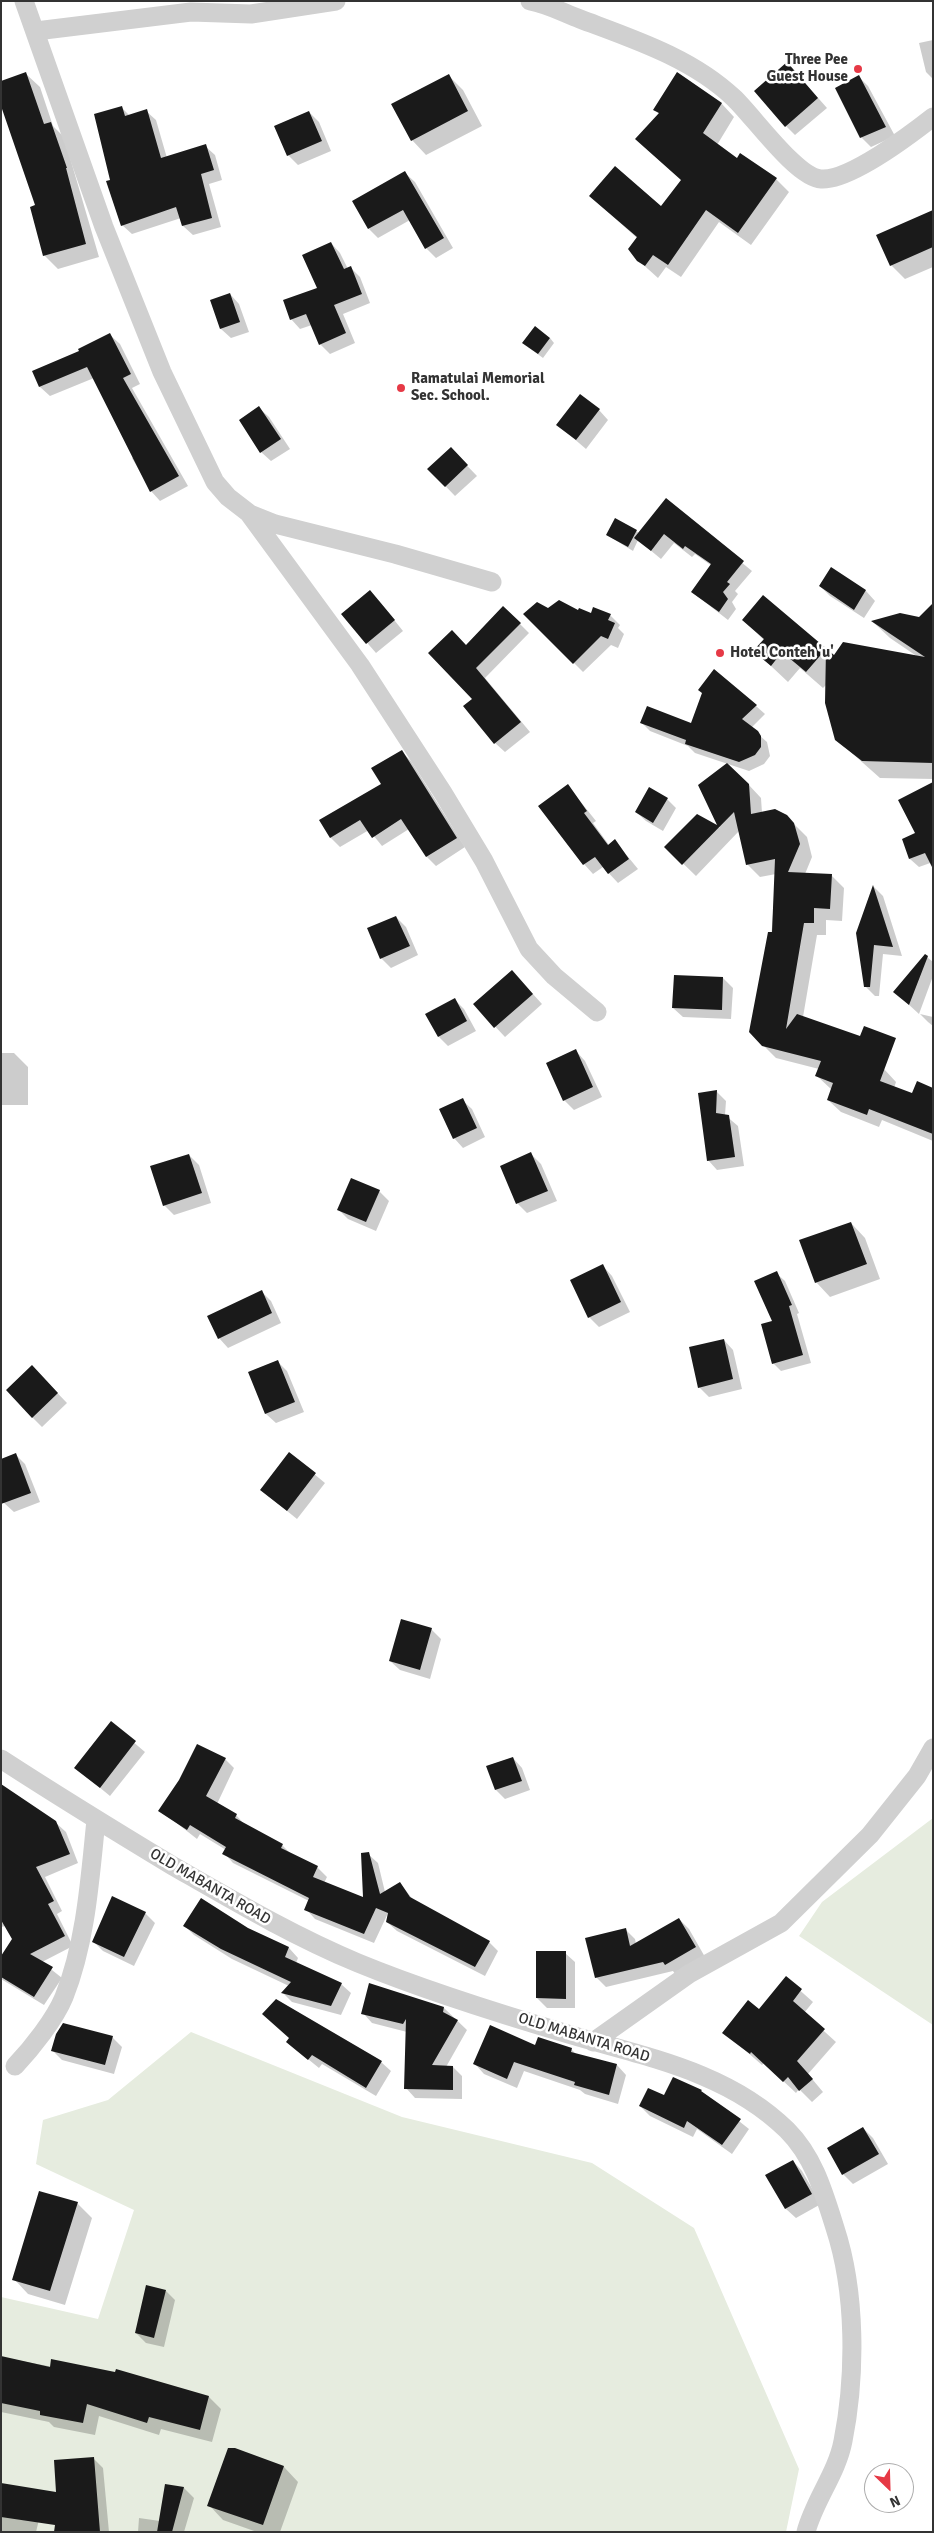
<!DOCTYPE html>
<style>
body{margin:0}
#map{position:relative;width:934px;height:2533px;overflow:hidden;background:#fff;font-family:Signika,sans-serif}
canvas{display:block}
.frame{position:absolute;inset:0;border:2px solid #333;pointer-events:none}
.north{position:absolute;left:864px;top:2463px;width:50px;height:50px;box-sizing:border-box;background:#fff;border:1px solid #adadad;border-radius:50%;rotate:156deg;font-size:14px;font-weight:700;line-height:20px;text-align:center;color:#333}
.north::after{content:'';display:block;margin:auto;width:18px;height:22px;background:#e63946;clip-path:polygon(50% 0,100% 100%,50% 72%,0 100%)}
</style>
<div id="map">
<canvas width="934" height="2533"></canvas>
<div class="frame"></div>
<div class="north">N</div>
</div>
<script>
const ctx = document.querySelector('canvas').getContext('2d');
ctx.lineJoin = 'round';
function fillPath(path, color) {
  ctx.fillStyle = color;
  ctx.fill(path, 'evenodd');
}
function trace(path, color, width, dash) {
  ctx.strokeStyle = color;
  ctx.lineWidth = width;
  ctx.lineCap = dash ? 'butt' : 'round';
  ctx.setLineDash(dash || []);
  ctx.stroke(path);
}
function drawText(font, color, halo, rows, align = 'center') {
  ctx.font = font + ' Signika,sans-serif';
  ctx.lineWidth = 5;
  ctx.setLineDash([]);
  ctx.textBaseline = 'middle';
  ctx.strokeStyle = halo;
  ctx.fillStyle = color;
  for (const [text, x, y, turn = 0] of rows) {
    ctx.save();
    ctx.translate(x, y);
    ctx.rotate((+turn || 0) * Math.PI / 180);
    ctx.textAlign = isNaN(turn) ? turn : align;
    if (halo) ctx.strokeText(text, 0, 0);
    ctx.fillText(text, 0, 0);
    ctx.restore();
  }
}
fillPath(new Path2D(`
 M933,1818V2025L799,1936L822,1902Z
 M191,2032L402,2117L592,2163L694,2228L799,2469L786,2532H1V2297L98,2319L134,2210L36,2164L43,2120L108,2100Z`), '#e6ecdf');
fillPath(new Path2D(`
 M933,40V79L926,72L919,43Z
 M678,73L722,104L734,117L717,145L737,160L776,179L789,192L751,245L719,222L681,277L666,267L658,278L638,260L637,238L590,196L662,208L682,180L637,139L659,114L655,109Z
 M26,74L40,87L53,126L64,137L99,257L58,269L44,255L37,206Z
 M797,74L827,108L795,135L786,126Z
 M448,75L463,90L482,126L426,155L412,140Z
 M859,77L868,86L895,136L871,147L861,137Z
 M122,108L130,116L146,111L156,120L167,158L205,146L215,155L222,180L209,184L221,227L193,235L183,226L181,218L132,234L122,225L111,181Z
 M309,112L319,122L331,151L298,165L288,155L276,127Z
 M405,173L415,182L453,248L436,258L426,248L410,220L378,238L369,229Z
 M933,211V267L905,279L891,265Z
 M331,243L340,253L348,269L351,268L360,277L370,303L343,314L355,343L330,354L320,344L312,325L300,329L291,319L319,289Z
 M230,294L239,304L249,332L231,338L221,329L211,301Z
 M110,335L120,344L140,384L132,388L188,486L160,501L151,491L132,458L135,456L94,378L50,396L40,387L34,371L81,351Z
 M550,338L554,343L543,358L528,347Z
 M259,408L269,417L290,449L271,461L261,452Z
 M599,410L608,420L586,449L558,425Z
 M451,449L477,476L455,496L429,469Z
 M666,500L752,571L735,591L738,594L732,602L736,609L728,620L692,592L712,566L695,554L692,557L674,543L661,559L638,540L633,551L607,535L636,531L639,533Z
 M832,569L866,591L875,601L864,618L830,596L820,586Z
 M763,597L835,657H918L890,638L873,622L919,618L933,605V779L880,778L836,739L827,684L823,688L800,668L788,682L755,651L764,640L743,620Z
 M379,601L403,631L376,653L342,614Z
 M549,610L610,615L620,625L618,628L624,634L618,648L611,645L583,672L525,614Z
 M520,624L529,633L485,678L530,732L505,752L495,743L473,699L467,646Z
 M756,706L765,714L751,728L767,742L770,756L764,764L749,771L695,753L688,746L650,731L642,723L692,725Z
 M402,752L411,761L465,847L436,866L427,857L409,829L382,846L369,830L340,847L331,838L321,820L383,784Z
 M748,784L761,798L762,813L786,816L807,837L812,857L805,874L831,875L844,888L842,921L826,920V935H817L803,1017L884,1069L896,1082L894,1088L913,1095L933,1089V1141L882,1120L879,1127L841,1112L828,1100L832,1090L817,1076L819,1069L776,1058L763,1045L776,874L760,877L747,864L739,831L696,876L666,847L697,816L720,828L699,786Z
 M568,786L596,821L593,823L609,845L615,841L638,869L618,883L603,867L593,874L584,864Z
 M667,799L676,808L663,831L646,821L636,812Z
 M903,839L933,850V862L919,867L910,859Z
 M874,887L883,896L902,956L883,954L879,996H875L865,986Z
 M396,917L406,927L418,955L391,968L381,958Z
 M927,957L933,962V976L919,1014L895,992Z
 M723,978L733,988L731,1019L683,1017L673,1008Z
 M521,981L542,1004L505,1037L475,1005Z
 M455,1000L464,1009L476,1031L448,1046L439,1037Z
 M920,1014L933,1017V1026L928,1022Z
 M576,1051L585,1061L602,1097L574,1110L564,1100Z
 M1,1053H14L28,1067V1105H1Z
 M717,1092L726,1101L725,1115L738,1126L744,1166L717,1170L708,1160Z
 M462,1100L472,1109L485,1137L463,1148L454,1138Z
 M531,1154L541,1164L557,1201L527,1213L518,1204L502,1167Z
 M189,1155L199,1165L211,1203L174,1215L164,1205Z
 M379,1191L389,1201L376,1231L348,1219L338,1209Z
 M851,1223L865,1238L880,1279L830,1297L816,1282Z
 M603,1266L612,1276L630,1312L599,1327L589,1317Z
 M776,1273L785,1281L799,1313L797,1314L811,1363L781,1371L773,1363Z
 M262,1292L271,1301L281,1323L228,1348L219,1338Z
 M724,1340L733,1350L742,1389L709,1397L699,1387Z
 M277,1361L287,1371L304,1412L276,1423L266,1414L249,1373Z
 M42,1377L67,1403L42,1427L32,1417Z
 M15,1454L25,1464L40,1502L14,1512L4,1503Z
 M290,1454L325,1483L297,1519L261,1490Z
 M431,1629L441,1639L430,1679L400,1670L390,1661Z
 M111,1723L145,1752L110,1796L76,1768Z
 M513,1758L522,1768L530,1790L505,1799L496,1790Z
 M225,1759L234,1768L217,1804L236,1815L246,1826L282,1845L292,1855L317,1867L327,1877L324,1883L365,1899L368,1854L378,1863L385,1892L400,1883L414,1901L489,1942L498,1951L485,1976L397,1931L387,1922L388,1913L374,1943L315,1919L306,1909L309,1901L233,1863L224,1853L226,1850L200,1834L197,1839L160,1810Z
 M1,1786L55,1822L66,1832L78,1863L45,1877L62,1911L57,1914L73,1946L42,1962L62,1978L44,2005L1,1979V1958L13,1940L6,1926L1,1927Z
 M145,1913L155,1923L134,1966L103,1951L93,1941Z
 M679,1919L689,1929L705,1957L675,1974L673,1971L606,1987L596,1977L625,1929L635,1939L636,1944Z
 M185,1926L248,1929L289,1948L298,1958L296,1963L341,1984L351,1993L341,2015L292,2002L283,1993L289,1986L232,1959L194,1935Z
 M565,1953L575,1962V2008H547L537,1998Z
 M786,1978L813,2002L804,2013L836,2042L808,2074L823,2092L812,2102L799,2089L796,2093L764,2063L762,2065L724,2032L759,2011Z
 M444,2008L467,2030L446,2067H453L462,2076V2099L415,2098L406,2088L407,2032L372,2023L363,2013Z
 M112,2037L122,2047L114,2074L62,2060L53,2051Z
 M290,2038L381,2062L391,2071L376,2096L322,2064L319,2068L287,2042Z
 M536,2047L571,2049L577,2055L617,2065L626,2075L618,2104L585,2094L580,2090L524,2071L517,2088L484,2074L475,2064Z
 M701,2091L749,2129L732,2154L697,2129L693,2137L650,2116L640,2106L664,2097Z
 M863,2128L873,2138L888,2164L853,2184L843,2174Z
 M793,2161L802,2171L821,2204L796,2218L786,2209L767,2176Z
 M77,2203L92,2218L65,2305L28,2294L14,2279Z
 M166,2291L175,2300L164,2347L146,2343L136,2333Z
 M1,2357L209,2397L221,2409L212,2442L161,2429L159,2435L99,2416L95,2435L54,2427L49,2422L1,2412Z
 M235,2450L284,2467L298,2482L280,2532H257L223,2520L209,2505Z
 M93,2458L103,2468L109,2532H55Z
 M1,2485L44,2499L36,2532H1Z
 M166,2485L184,2488L194,2498L184,2532H138L139,2518L160,2521Z`), '#0003');
fillPath(new Path2D(`
 M787,62L818,98L785,127L754,91Z
 M26,72L44,124L51,122L67,168H66L86,244L43,256L30,207L35,205L1,106V81Z
 M677,72L722,103L703,133L737,158L740,153L777,178L738,233L706,210L668,265L653,255L645,266L637,261L628,249L637,237L589,196L615,166L661,206L681,180L635,139L659,113L653,110Z
 M449,74L468,111L411,141L391,104Z
 M859,75L886,127L860,138L835,88Z
 M122,106L125,116L147,109L161,158L206,144L214,170L201,174L212,218L182,226L176,207L121,226L106,181L110,180L94,114Z
 M309,111L322,141L287,156L274,126Z
 M405,171L444,238L425,249L403,210L368,229L352,201Z
 M933,210V247L890,266L876,235Z
 M331,242L344,269L351,266L362,294L334,305L346,333L319,345L306,314L290,320L283,300L317,288L302,255Z
 M230,293L240,322L220,329L210,300Z
 M535,326L550,338L538,354L522,343Z
 M110,333L131,374L123,378L179,476L150,492L87,367L39,387L32,371L79,351L78,349Z
 M580,394L600,409L576,440L556,425Z
 M259,406L281,439L260,453L239,420Z
 M451,447L468,465L445,487L427,469Z
 M666,498L744,561L727,582L730,584L723,592L728,599L719,612L691,592L711,564L685,546L683,549L664,534L651,551L634,538Z
 M615,518L637,530L628,547L606,535Z
 M831,567L866,590L854,610L819,586Z
 M370,590L395,620L366,644L341,614Z
 M763,595L834,655L843,642L925,657L871,621L900,613L919,617L933,603V763L862,761L835,740L825,703L826,649L806,672L782,652L771,666L753,651L764,639L742,620Z
 M559,600L578,610L579,608L591,613L593,607L611,614L608,620L615,623L608,639L601,636L573,664L523,614L537,602L548,608Z
 M503,606L521,623L476,668L521,722L494,744L463,706L472,699L428,653L452,630L466,645Z
 M714,669L757,705L742,719L758,731L761,736V747L755,755L739,762L685,744L686,740L640,723L647,706L691,723L702,693L698,690Z
 M402,750L457,838L426,857L401,819L372,838L360,820L330,838L319,820L381,784L371,768Z
 M727,763L749,784L751,814L775,809L787,815L794,823L800,844L788,872L832,874L830,909L814,908V923H804L786,1029L797,1014L860,1036L864,1026L896,1038L880,1081L912,1093L917,1081L933,1088V1134L869,1109L867,1115L827,1100L833,1083L815,1076L821,1061L762,1046L749,1032L768,932H772L775,859L746,865L734,812L682,865L664,847L697,814L717,825L698,785Z
 M933,782V869L925,853L909,859L902,839L915,833L898,800Z
 M568,784L587,811L584,813L608,845L615,839L629,859L608,874L595,857L583,865L538,806Z
 M649,787L668,798L653,823L635,812Z
 M873,885L893,947L874,945L870,987H864L856,933Z
 M396,916L410,946L380,959L367,928Z
 M925,954L928,956L909,1005L893,992Z
 M512,970L533,994L494,1028L473,1004Z
 M674,975L723,977L722,1010L672,1008Z
 M455,998L467,1021L438,1037L425,1014Z
 M576,1049L593,1087L563,1101L546,1063Z
 M717,1090L716,1113L729,1115L735,1157L707,1161L698,1093Z
 M463,1098L477,1128L453,1139L439,1109Z
 M531,1152L548,1191L516,1204L500,1166Z
 M189,1154L202,1193L163,1206L150,1166Z
 M351,1178L380,1190L366,1222L337,1210Z
 M851,1222L867,1264L815,1283L799,1240Z
 M603,1264L621,1302L588,1318L570,1280Z
 M777,1271L792,1305L789,1306L803,1355L772,1364L761,1324L772,1321L754,1281Z
 M262,1290L272,1313L218,1339L207,1316Z
 M724,1339L733,1379L698,1388L689,1347Z
 M278,1360L295,1402L265,1414L248,1372Z
 M32,1365L58,1393L32,1418L6,1390Z
 M289,1452L316,1473L287,1511L260,1490Z
 M16,1453L31,1493L1,1504V1459Z
 M401,1619L432,1628L420,1670L389,1661Z
 M111,1721L136,1741L100,1788L74,1768Z
 M197,1744L226,1758L206,1796L237,1814L235,1818L283,1844L281,1848L318,1866L313,1877L363,1897L361,1853L369,1852L380,1894L400,1882L410,1897L490,1941L475,1967L386,1922L388,1913L376,1908L364,1934L304,1910L309,1898L222,1854L226,1847L190,1825L187,1830L158,1811L179,1780Z
 M513,1757L522,1781L495,1790L486,1766Z
 M1,1784L56,1821L70,1854L36,1867L54,1901L48,1904L65,1936L30,1954L53,1967L34,1997L1,1977V1956L12,1939L1,1920Z
 M112,1896L146,1912L124,1957L92,1942Z
 M201,1898L248,1928L289,1947L285,1957L342,1983L331,2006L281,1993L291,1982L221,1949L183,1926Z
 M679,1918L696,1947L665,1965L663,1962L595,1978L585,1938L626,1928L630,1946Z
 M536,1951H566V1999L536,1998Z
 M786,1976L802,1989L793,2001L825,2029L797,2061L813,2079L799,2091L788,2077L783,2082L751,2052L750,2054L722,2033L748,2000L759,2009Z
 M369,1983L444,2007L443,2012L458,2020L432,2065L453,2066V2090L404,2089L406,2019L403,2024L361,2014Z
 M276,1999L382,2061L366,2088L312,2055L308,2060L286,2042L289,2038L262,2014Z
 M63,2023L113,2036L105,2065L51,2051L56,2034Z
 M490,2025L535,2045L538,2037L572,2048L571,2052L617,2064L609,2095L574,2085L575,2082L514,2062L507,2079L473,2064Z
 M673,2077L702,2090L701,2091L741,2119L722,2145L687,2121L684,2128L639,2106L648,2088L664,2095Z
 M863,2127L879,2154L842,2175L827,2148Z
 M793,2160L812,2194L785,2209L765,2175Z
 M39,2191L78,2202L50,2291L12,2280Z
 M146,2285L166,2290L154,2338L135,2333Z
 M1,2356L50,2367L51,2359L115,2372L116,2369L209,2396L200,2430L149,2417L147,2423L87,2404L83,2423L40,2415V2411L1,2403Z
 M228,2448H235L284,2466L263,2525L207,2506Z
 M94,2457L100,2532H54L55,2525L1,2517V2483L56,2492L54,2460Z
 M165,2484L184,2487L172,2532H157Z`), '#1a1a1a');
trace(new Path2D(`
 M24,1L104,227L162,372L215,482L228,497L250,514L275,524L395,554L492,582
 M530,1C547,4 564,13 580,19C633,39 692,58 734,98C753,116 797,178 821,179C849,181 910,135 933,117
 M36,31L191,12L251,14L336,1
 M250,515L360,665L443,793L484,861L529,949L554,976L597,1012
 M1,1759C58,1796 115,1831 173,1866C234,1901 293,1936 358,1963C426,1991 497,2013 568,2034C645,2057 727,2071 787,2130C814,2157 824,2193 835,2228C856,2292 856,2375 843,2441C837,2473 814,2501 806,2532
 M593,2042L689,1974L781,1923L870,1835L917,1776L933,1748
 M15,2066C32,2048 55,2019 64,1997C86,1942 90,1878 96,1820`), '#d0d0d0', 19);
for (const [x, y, r, color] of [
 [858,69,5,"#e63946"],
 [401,388,5,"#e63946"],
 [720,653,5,"#e63946"]
]) {
  const dot = new Path2D();
  dot.arc(x, y, r, 0, 2 * Math.PI);
  ctx.fillStyle = color;
  ctx.fill(dot);
  trace(dot, '#fff', 2);
}
drawText('bold 15px', '#333', '#fff', [
 ["Three Pee",848,60,"right"],
 ["Guest House",848,77,"right"],
 ["Ramatulai Memorial",411,379],
 ["Sec. School.",411,396],
 ["Hotel Conteh 'u'",730,653]
], 'left');
drawText('15px', '#333', '#fff', [
 ["OLD MABANTA ROAD",210,1887,30],
 ["OLD MABANTA ROAD",584,2038,17]
]);
</script>
